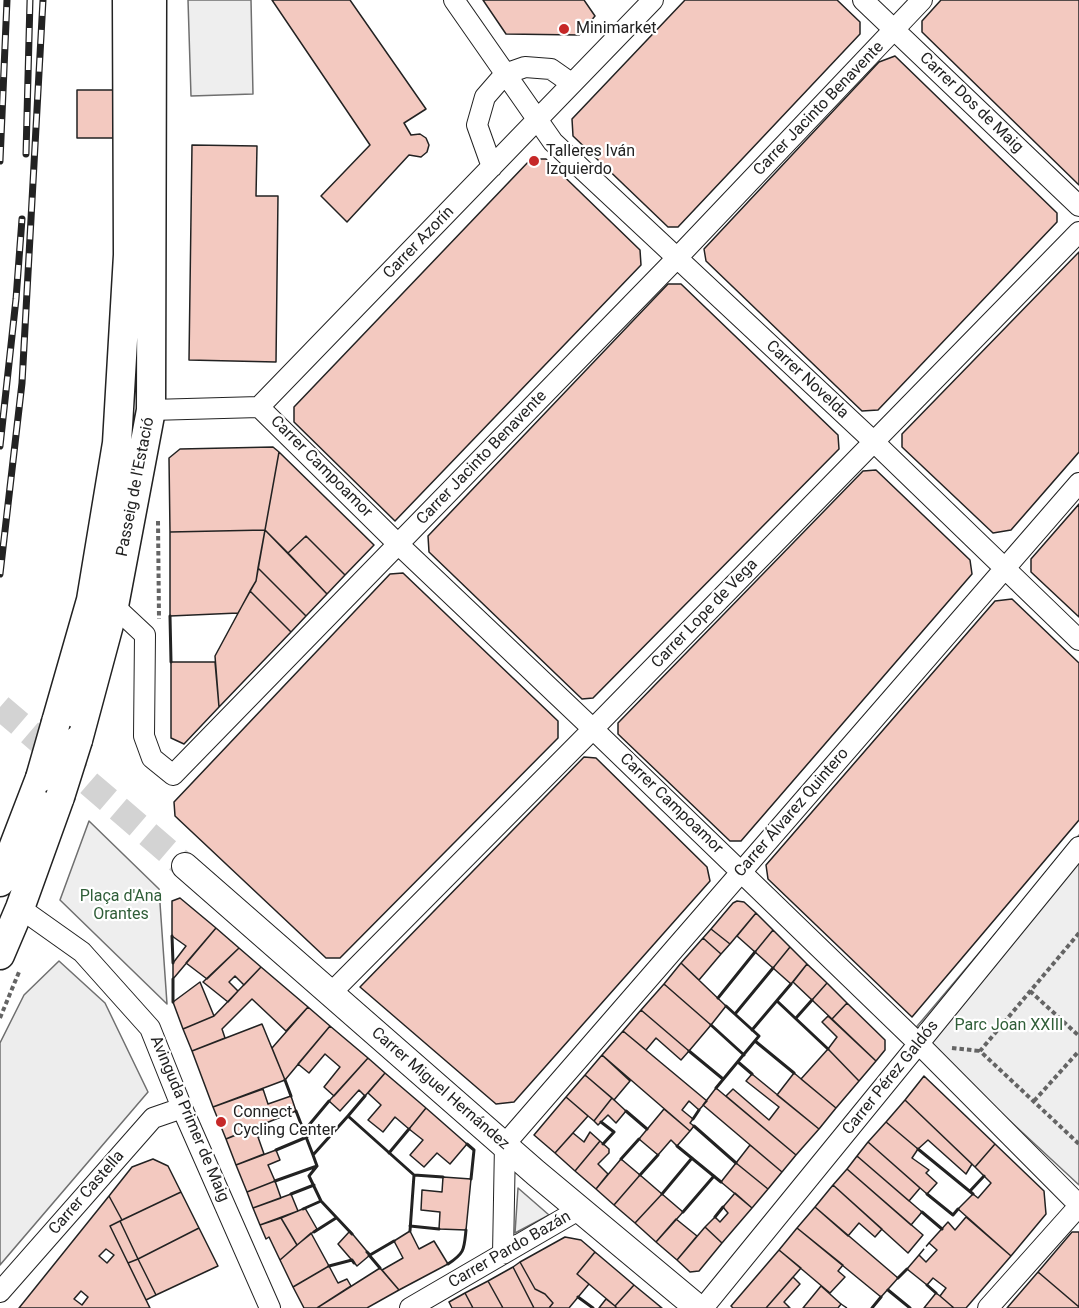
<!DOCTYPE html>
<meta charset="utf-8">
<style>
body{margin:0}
canvas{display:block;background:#fff}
</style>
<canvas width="1079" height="1308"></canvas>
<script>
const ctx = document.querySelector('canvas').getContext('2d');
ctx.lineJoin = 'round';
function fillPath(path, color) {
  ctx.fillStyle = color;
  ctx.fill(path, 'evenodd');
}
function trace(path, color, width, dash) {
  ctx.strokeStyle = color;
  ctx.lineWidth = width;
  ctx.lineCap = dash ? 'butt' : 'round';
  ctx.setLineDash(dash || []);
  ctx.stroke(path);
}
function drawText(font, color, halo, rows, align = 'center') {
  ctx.font = font + ' Roboto,sans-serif';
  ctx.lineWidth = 4.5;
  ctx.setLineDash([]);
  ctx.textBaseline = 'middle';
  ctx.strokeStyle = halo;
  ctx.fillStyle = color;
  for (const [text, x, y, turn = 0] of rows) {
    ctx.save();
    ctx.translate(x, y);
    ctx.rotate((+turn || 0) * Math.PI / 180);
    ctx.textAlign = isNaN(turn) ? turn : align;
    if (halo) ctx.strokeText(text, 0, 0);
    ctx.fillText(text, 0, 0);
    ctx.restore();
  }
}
const green = new Path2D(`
 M188,0H251L253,94L191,96Z
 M89,821L159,889L167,1004L60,900Z
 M1079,835V1185L913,1031Z
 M518,1188L549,1215L515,1233Z`);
fillPath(green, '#eee');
trace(green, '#6f6f6f', 1.5);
const parking = new Path2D(`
 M59,961L105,1003L148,1092L0,1265V1043L24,995Z`);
fillPath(parking, '#ededed');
trace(parking, '#6f6f6f', 1.5);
const building = new Path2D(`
 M272,0H350L426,109L404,123L411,135L420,134L426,138L429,145L427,152L421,157L409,155L347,222L321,196L370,145Z
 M483,0H584L595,16L579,35L506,34Z
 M685,0H837L860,22V34L678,227H668L573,136L572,119Z
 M941,0H1079V185L922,32V21Z
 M895,56L1057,213V222L878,410L862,411L706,261L704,249L879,62Z
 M77,90H115V138H77Z
 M192,145L257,146L256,196H278L276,362L189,360Z
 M531,159H546L640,250L641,265L395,521L294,422V407Z
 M1079,252V452L1011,530L993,533L902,447V434Z
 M668,284H681L838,435L839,449L593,698L582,699L429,552L428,536Z
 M273,447L279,452L265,530L170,532L169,458L180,449Z
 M279,452L374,545L345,575L306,536L288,553L265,530Z
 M876,470L970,560L972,574L741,841H730L618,734V723L863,471Z
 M1079,504V617L1031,572V559Z
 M265,530L327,594L306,616L258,568Z
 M265,530L256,581L238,613L170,616V532Z
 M306,536L345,575L327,594L288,553Z
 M258,568L306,616L291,632L250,591L256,581Z
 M403,573L558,721V738L340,958H326L175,816L174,802L390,574Z
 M250,591L291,632L219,707L215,656Z
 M1012,599L1079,663V820L912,1017L768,879L766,865L995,601Z
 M171,662H215L219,707L184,744L171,738Z
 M584,757L596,758L707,867L710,881L514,1102L496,1104L360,987Z
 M180,898L216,928L173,979V963L186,946L172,936V901Z
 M737,901L744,902L756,913L730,944L711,929L733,903Z
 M756,913L773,930L755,952L737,936Z
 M216,928L239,948L207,979L186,963Z
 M711,929L730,944L721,954L703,938Z
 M773,930L790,947L773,968L755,952Z
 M703,938L721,954L699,980L681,963Z
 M790,947L807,964L791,984L773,968Z
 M239,948L261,967L244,985L235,976L229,982L238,991L228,1002L203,982Z
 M681,963L726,1006L711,1025L664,984Z
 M807,964L827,983L812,1000L793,982Z
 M261,967L308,1007L286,1031L252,999L222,1029L225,1038L192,1051L183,1029L214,1016Z
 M200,982L214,1016L183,1029L173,1002Z
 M827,983L847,1003L832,1019L812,1000Z
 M664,984L711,1025L689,1051L641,1010Z
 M847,1003L885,1040V1050L876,1061L832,1019Z
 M308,1007L330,1026L285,1080L272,1048Z
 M641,1010L689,1051L681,1060L656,1038L646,1050L623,1031Z
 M828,1016L876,1061L859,1081L828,1049L837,1037L822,1022Z
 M262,1024L285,1080L213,1107L192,1051Z
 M330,1026L368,1058L334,1096L324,1087L340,1067L325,1054L309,1073L298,1064Z
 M623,1031L707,1101L699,1110L689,1101L682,1110L693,1119L690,1123L694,1126L690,1131L602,1055Z
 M828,1049L859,1081L836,1108L801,1079Z
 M602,1055L630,1081L614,1100L585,1075Z
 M368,1058L385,1073L365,1096L359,1090L340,1111L329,1101Z
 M385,1073L426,1108L409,1129L395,1117L383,1132L368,1120L381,1105L368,1093Z
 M794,1073L836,1108L819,1129L777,1095Z
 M752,1074L819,1129L796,1155L726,1096L733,1089L769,1120L779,1107L746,1081Z
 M585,1075L612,1098L594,1121L566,1097Z
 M924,1076L995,1144L975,1167L905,1100Z
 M716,1088L796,1155L782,1172L703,1105Z
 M263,1089L268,1104L291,1096L296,1111L226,1139L213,1107Z
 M566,1097L588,1116L555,1153L534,1135Z
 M612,1098L626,1111L616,1123L608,1115L598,1125L594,1121Z
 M905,1100L972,1164L966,1174L928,1140L918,1149L886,1122Z
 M426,1108L467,1144L450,1164L437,1153L424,1167L410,1155L423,1140L409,1129Z
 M664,1109L690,1131L677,1146L671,1140L658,1155L639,1139Z
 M886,1122L918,1149L912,1158L929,1170L926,1173L937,1183L927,1194L868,1142Z
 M264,1123L268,1134L258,1137L264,1154L236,1165L226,1139Z
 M590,1132L600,1141L575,1171L555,1153L573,1133L584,1142Z
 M600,1141L609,1149V1153L598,1164L608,1174L596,1189L575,1171Z
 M868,1142L920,1188L909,1201L857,1156Z
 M995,1144L1044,1191L1046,1214L1011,1256L958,1209L973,1194L978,1198L991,1183L975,1167Z
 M750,1145L782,1172L768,1189L736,1163Z
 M276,1150L280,1160L268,1165L275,1181L247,1192L236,1165Z
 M857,1156L922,1212L911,1225L847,1169Z
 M153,1159L168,1166L181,1192L122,1220L109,1196L132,1167Z
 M621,1159L640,1175L614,1205L596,1189Z
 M736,1163L768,1189L752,1208L721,1182Z
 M847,1169L923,1235L908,1253L833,1185Z
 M640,1175L662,1194L635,1223L614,1205Z
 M443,1177L471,1179L466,1230L439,1229L440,1212L421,1210L422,1190L442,1192Z
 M275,1181L281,1198L253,1208L247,1192Z
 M833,1185L882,1229L875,1237L859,1223L848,1236L815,1207Z
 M181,1192L199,1228L138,1259L120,1221Z
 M735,1193L752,1208L722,1243L705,1227L715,1217L720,1222L728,1213L723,1207Z
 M291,1194L298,1211L260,1225L253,1208Z
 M662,1194L683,1212L656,1242L635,1223Z
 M109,1196L122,1220L110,1226L150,1308H19ZM106,1249L114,1255L107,1263L99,1256ZM81,1291L88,1297L82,1305L74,1299Z
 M815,1207L898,1278L881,1297L797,1228Z
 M305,1208L317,1229L297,1245L281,1218Z
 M966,1217L1011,1256L966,1308H954L940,1296L946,1288L933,1278L927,1285L907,1269L919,1255L926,1262L937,1250L929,1243L948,1222L955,1230Z
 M281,1218L297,1245L280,1260L269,1237L266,1239L260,1225Z
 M676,1219L697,1236L677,1260L656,1242Z
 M120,1221L138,1259L128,1263L110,1226Z
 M705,1227L722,1243L699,1271L690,1272L677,1260Z
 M199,1228L218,1266L156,1295L138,1259Z
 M797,1228L843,1265L838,1271L845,1277L830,1293L779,1250Z
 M350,1231L370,1255L357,1266L338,1244Z
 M410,1231L419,1249L434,1241L448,1264L399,1290L382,1270L403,1258L394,1241Z
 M1072,1232H1079V1307L1038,1272Z
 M311,1233L329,1266L293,1287L280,1260Z
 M565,1237L581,1240L595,1252L577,1274L589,1284L569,1308H549L553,1303L545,1294L535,1289L520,1262Z
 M779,1250L801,1268L766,1308H733L731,1306Z
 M595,1252L634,1285L615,1306L577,1274Z
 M138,1259L156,1295L146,1300L128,1263Z
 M520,1262L535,1289L545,1294L553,1303L549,1308H534L513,1267Z
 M329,1266L338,1283L347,1279L351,1286L317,1308H304L293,1287Z
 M513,1267L534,1308H503L488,1281Z
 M380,1268L399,1290L367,1308H317Z
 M1038,1272L1079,1307V1308H1007Z
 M793,1277L800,1284L784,1302L790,1308H766Z
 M488,1281L503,1308H473L465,1293Z
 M634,1285L662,1308H617L615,1306Z
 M821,1286L841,1304L838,1308H803Z
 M465,1293L473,1308H452L449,1302Z
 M936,1293L940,1296L954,1308H924Z
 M606,1299L615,1306L617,1308H599Z`);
fillPath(building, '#f3c9c0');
trace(building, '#222', 1.5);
trace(new Path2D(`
 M0,707L185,866`), '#d3d3d3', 26, [26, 13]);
const minor = new Path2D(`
 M454,0L553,142L873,441L1079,640
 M863,0L1079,206
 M492,167L477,125L485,97L505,74L525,67L551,69L571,83
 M259,407L398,544L593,729L919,1044L1079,1205
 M151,410L259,407L653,0
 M114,606L145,635L144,736L152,758L173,775L677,258L922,0
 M20,908L82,952L150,1028L182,1108L270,1308
 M330,994L593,729L1079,232
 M503,1254L505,1144L1079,483
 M0,1292L153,1118L182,1108
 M410,1308L580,1209
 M703,1308L1079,847
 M988,1308L1079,1206`);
const tertiary = new Path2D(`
 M185,866L536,1173L698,1308`);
const secondary = new Path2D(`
 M56,722L91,600L117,443L128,255L127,0
 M78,740L114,606L151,410L152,0
 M0,882L40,778
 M0,955L20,908L60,797`);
trace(minor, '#222', 22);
trace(tertiary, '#222', 28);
trace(secondary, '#222', 31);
trace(new Path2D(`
 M158,521L159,619
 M1079,933L980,1051L1079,1144
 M1030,991L1079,1036
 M0,1018L19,972
 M952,1048L980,1051
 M1034,1101L1079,1051`), '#646464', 4, [4.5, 3]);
trace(minor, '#fff', 20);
trace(tertiary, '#fff', 26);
trace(secondary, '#fff', 28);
const rail = new Path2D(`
 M26,154L30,0
 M0,161L7,0
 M0,446L16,299L22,219
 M0,574L22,383L43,0`);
trace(rail, '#222', 7);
trace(rail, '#fff', 4.5, [14]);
const secondaryBridge = new Path2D(`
 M40,778L56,722
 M60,797L78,740`);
trace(secondaryBridge, '#222', 31, []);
trace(secondaryBridge, '#fff', 28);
trace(new Path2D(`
 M919,1255L929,1243
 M841,1304L847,1308`), '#222', 1.5, [8, 3]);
trace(new Path2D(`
 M170,616L171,662
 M172,936L173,963
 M173,979V1002
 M718,998L755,952
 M777,1001L828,1049
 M735,1014L773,968
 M796,1018L812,1000
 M711,1025L744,1055
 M752,1030L791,984
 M755,1041L794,1073
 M689,1051L723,1079
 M738,1062L752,1074
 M285,1080L291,1096
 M716,1088L759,1036L726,1006
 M296,1111L313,1155
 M626,1111L647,1129
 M348,1116L365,1096
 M693,1119L699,1110
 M601,1122L614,1132L603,1144
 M694,1126L736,1163
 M304,1131L329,1101
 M467,1144L474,1150L471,1179
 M677,1146L721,1182
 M918,1149L973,1194
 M276,1150L307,1137
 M389,1153L409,1129
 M621,1159L639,1139
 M414,1175L443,1177
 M640,1175L658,1155
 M275,1181L317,1166
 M970,1191L984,1176
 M291,1194L314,1185
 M662,1194L692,1158
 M927,1194L953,1215L958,1209
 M303,1209L321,1201
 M683,1212L714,1176
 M922,1212L942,1229
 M715,1217L723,1207
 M410,1226L439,1229
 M314,1232L336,1218
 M352,1234L321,1201L309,1176L317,1166L313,1155L348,1116L414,1175L410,1231
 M367,1252L370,1255L394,1241
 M369,1255L380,1268
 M448,1264C465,1253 464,1249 466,1230
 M329,1266L352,1260L354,1263
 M898,1278L907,1269
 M927,1285L936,1293
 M888,1290L910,1308
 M578,1297L593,1308
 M872,1308L881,1297`), '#222', 3);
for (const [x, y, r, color] of [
 [564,29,6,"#c62828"],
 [534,161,6,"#c62828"],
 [221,1122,6,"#c62828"]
]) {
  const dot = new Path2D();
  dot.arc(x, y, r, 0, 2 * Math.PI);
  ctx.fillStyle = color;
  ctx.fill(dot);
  trace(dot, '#fff', 2);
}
drawText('16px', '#222', '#fff', [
 ["Minimarket",576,29],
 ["Talleres Iván",546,152],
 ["Izquierdo",546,170],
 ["Connect",233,1113],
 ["Cycling Center",233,1131]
], 'left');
drawText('16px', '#222', '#fff', [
 ["Carrer Dos de Maig",971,103,44],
 ["Carrer Jacinto Benavente",819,109,-46],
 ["Carrer Azorín",419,243,-46],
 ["Carrer Novelda",807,380,43],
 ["Carrer Jacinto Benavente",482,458,-46],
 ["Carrer Campoamor",321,467,45],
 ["Passeig de l'Estació",136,487,-79],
 ["Carrer Lope de Vega",705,614,-46],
 ["Carrer Campoamor",671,804,44],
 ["Carrer Álvarez Quintero",792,813,-49],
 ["Carrer Pérez Galdós",891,1078,-51],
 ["Carrer Miguel Hernández",440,1089,41],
 ["Avinguda Primer de Maig",189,1119,67],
 ["Carrer Castella",87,1193,-49],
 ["Carrer Pardo Bazán",510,1250,-30]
]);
drawText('16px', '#2f5e38', '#fff', [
 ["Plaça d'Ana",121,897],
 ["Orantes",121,915],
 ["Parc Joan XXIII",1009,1026]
]);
</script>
